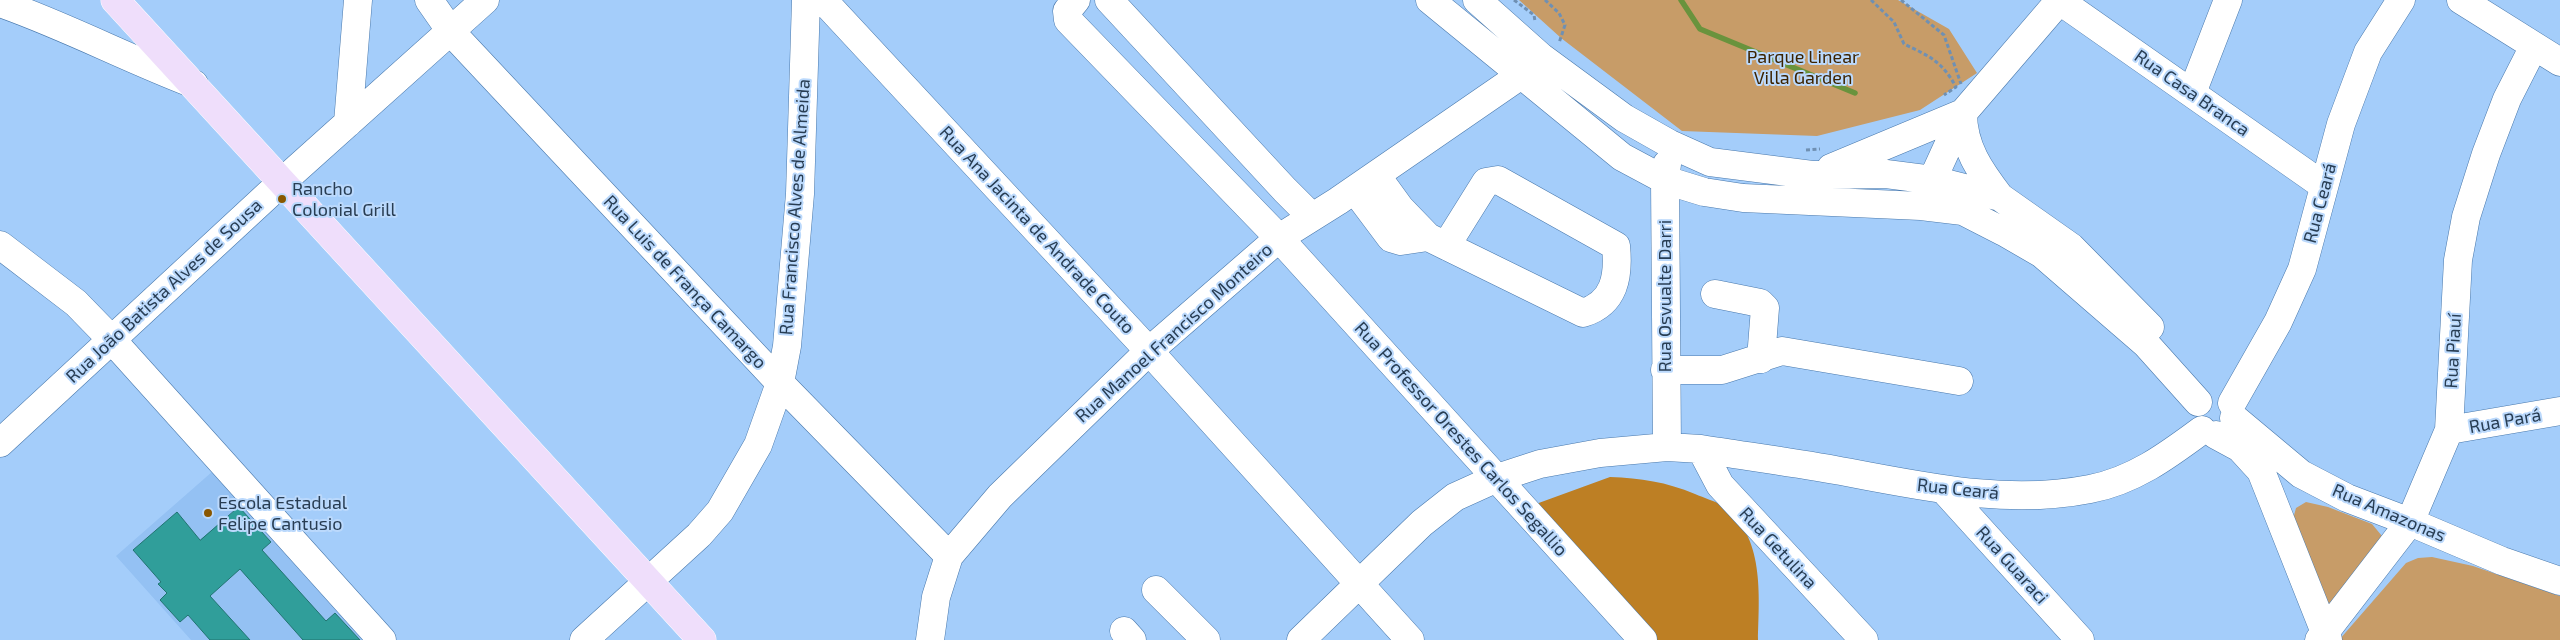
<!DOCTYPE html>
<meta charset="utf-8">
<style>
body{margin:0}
canvas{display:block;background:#a4cdfa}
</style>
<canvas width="2560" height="640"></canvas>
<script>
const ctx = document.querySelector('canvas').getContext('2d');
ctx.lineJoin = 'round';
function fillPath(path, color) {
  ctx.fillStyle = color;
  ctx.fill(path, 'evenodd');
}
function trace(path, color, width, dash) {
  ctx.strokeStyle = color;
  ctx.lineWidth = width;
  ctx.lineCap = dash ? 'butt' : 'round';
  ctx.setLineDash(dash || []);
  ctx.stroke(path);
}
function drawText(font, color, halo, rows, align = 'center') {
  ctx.font = font + ' "Exo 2",sans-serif';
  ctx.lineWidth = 4;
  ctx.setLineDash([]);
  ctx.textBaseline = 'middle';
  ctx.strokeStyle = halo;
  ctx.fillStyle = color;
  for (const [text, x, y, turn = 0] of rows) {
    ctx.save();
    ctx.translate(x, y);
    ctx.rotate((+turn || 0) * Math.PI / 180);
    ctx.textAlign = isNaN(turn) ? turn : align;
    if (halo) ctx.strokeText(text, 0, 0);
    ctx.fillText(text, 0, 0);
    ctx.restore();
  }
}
fillPath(new Path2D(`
 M213,471L363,640H191L116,556Z`), '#94c1f3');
fillPath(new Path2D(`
 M1519,0H1898L1949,29L1977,73L1920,110L1817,136L1682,131L1561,38Z
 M2306,502L2328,507L2372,524L2382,536L2324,613L2293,519L2296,508Z
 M2432,557L2473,566L2560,596V640H2339L2406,563L2418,558Z`), '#c79c68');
fillPath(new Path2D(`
 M1610,477C1641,478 1666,482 1695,494C1704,498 1715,501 1723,506C1765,536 1759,595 1758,640H1652L1534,541L1514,512Z`), '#bd7f24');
trace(new Path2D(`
 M1681,0L1700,29L1855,93`), '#69933d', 5.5);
const building = new Path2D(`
 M239,507L271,542L262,550L326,621L335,613L360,640H303L240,569L210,596L250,640H210L188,615L180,622L160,600L167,593L158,584L161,582L133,550L177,512L200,540Z`);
fillPath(building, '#309e9a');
trace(building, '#217471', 1);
const minor = new Path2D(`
 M429,0L452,33L780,383L949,556
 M823,0L1149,351L1410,640
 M1076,0L1067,11L1068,20L1279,238L1643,640
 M1109,0L1285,190L1312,217
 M1430,0L1622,157L1665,180L1704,192L1743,198L1921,206L1963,211L2004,232L2042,254L2146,344L2198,402
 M1477,0L1541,57L1624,118L1670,144L1710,162L1812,175L1886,174L1933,180L2000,197L2071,247L2150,327
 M2461,0L2560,62
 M2060,1L2324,186
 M0,3C66,26 128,59 194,84
 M2192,93L2228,0
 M1963,113C1963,147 1980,171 2000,197
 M348,123L358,0
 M1831,168L1963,113
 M1376,175L1400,208L1428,237L1583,313C1615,303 1619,276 1616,246L1498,180L1486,182L1446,246
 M1355,190L1391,238L1401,241L1428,237
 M1925,196L1963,113L2060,0
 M0,245L76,303L112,340L382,640
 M1715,294L1760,303L1765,308L1761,359
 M1665,370H1722L1782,351L1959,381
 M2232,403L2278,322L2302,269L2341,124L2368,52L2401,0
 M2234,418L2301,474L2347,498L2410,522L2502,561L2560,581
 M2449,430L2560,411
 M2216,435L2240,448L2261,471L2328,640
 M0,443L282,182L485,0
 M1667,447L1665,180L1667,164
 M1701,449L1720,485L1864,640
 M1945,491L2080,640
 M1156,590L1206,640
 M1124,631L1132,640
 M584,640L699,535L720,511L758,445L780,383L787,346L800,194L806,0
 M930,640L936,597L949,556L1000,496L1149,351L1279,238L1338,201L1521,75L1533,64
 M1301,640L1422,523L1455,497L1497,478L1540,464L1600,453L1667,447L1701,449C1745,456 1790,462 1835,470C1919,485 2004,506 2090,489C2133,481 2167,456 2202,430
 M2319,640L2410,522L2449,430L2458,260L2466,217L2486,154L2507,99L2534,46`);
const major = new Path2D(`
 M115,0L702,640`);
trace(minor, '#4878ac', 29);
trace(major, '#fff', 29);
trace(new Path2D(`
 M1514,0L1534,15L1535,21
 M1545,0L1559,13L1565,25L1559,43
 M1871,0L1894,22L1904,44C1929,56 1942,61 1956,87L1944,95
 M1901,0L1944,35L1961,84
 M1806,150L1820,149`), '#6f90b3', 3, [4, 2.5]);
trace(minor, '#fff', 28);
trace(major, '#efdefb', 28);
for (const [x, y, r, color] of [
 [282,199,5,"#895700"],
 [208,513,5,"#895700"]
]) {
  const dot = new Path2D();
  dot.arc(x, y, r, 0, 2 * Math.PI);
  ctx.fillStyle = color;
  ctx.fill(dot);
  trace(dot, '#bbd9fc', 2);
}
drawText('18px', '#3c2300', '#bbd9fc', [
 ["Parque Linear",1803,57],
 ["Villa Garden",1803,78]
]);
drawText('18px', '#283d53', '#bbd9fc', [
 ["Rua Casa Branca",2192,93,35],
 ["Rua Ceará",2320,203,-75],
 ["Rua Francisco Alves de Almeida",795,207,-86],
 ["Rua Ana Jacinta de Andrade Couto",1037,230,47],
 ["Rua Luis de França Camargo",685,282,47],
 ["Rua João Batista Alves de Sousa",164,291,-43],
 ["Rua Osvualte Darri",1665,296,-90],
 ["Rua Manoel Francisco Monteiro",1174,333,-42],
 ["Rua Piauí",2453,351,-87],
 ["Rua Pará",2505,421,-10],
 ["Rua Professor Orestes Carlos Segallio",1461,439,48],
 ["Rua Ceará",1958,489,6],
 ["Rua Amazonas",2389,513,23],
 ["Rua Getulina",1778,548,47],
 ["Rua Guaraci",2012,565,48]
]);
drawText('18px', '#283d53', '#bbd9fc', [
 ["Rancho",292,189],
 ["Colonial Grill",292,210],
 ["Escola Estadual",218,503],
 ["Felipe Cantusio",218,524]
], 'left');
</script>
